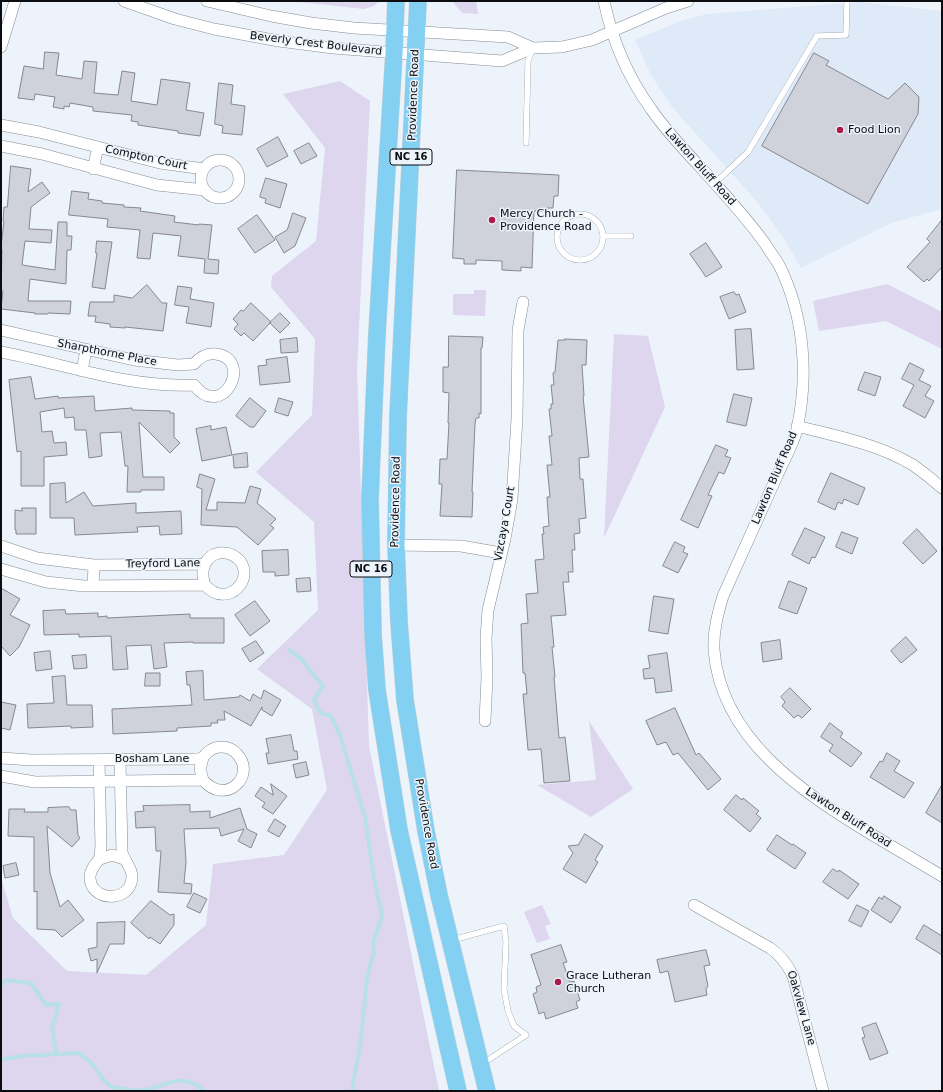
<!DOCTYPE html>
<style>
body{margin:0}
#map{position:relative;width:943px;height:1092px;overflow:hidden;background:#ecf3fb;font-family:"DejaVu Sans",sans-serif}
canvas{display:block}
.frame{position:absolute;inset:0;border:2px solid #0b0d10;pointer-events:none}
</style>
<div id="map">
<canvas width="943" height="1092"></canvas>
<div class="frame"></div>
</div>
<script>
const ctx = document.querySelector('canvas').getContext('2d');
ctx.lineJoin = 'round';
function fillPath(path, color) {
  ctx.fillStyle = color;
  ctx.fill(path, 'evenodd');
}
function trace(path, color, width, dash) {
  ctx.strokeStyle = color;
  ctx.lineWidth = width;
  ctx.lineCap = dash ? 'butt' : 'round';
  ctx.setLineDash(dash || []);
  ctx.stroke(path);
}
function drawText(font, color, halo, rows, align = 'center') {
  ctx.font = font + ' "DejaVu Sans",sans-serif';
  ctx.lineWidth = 3;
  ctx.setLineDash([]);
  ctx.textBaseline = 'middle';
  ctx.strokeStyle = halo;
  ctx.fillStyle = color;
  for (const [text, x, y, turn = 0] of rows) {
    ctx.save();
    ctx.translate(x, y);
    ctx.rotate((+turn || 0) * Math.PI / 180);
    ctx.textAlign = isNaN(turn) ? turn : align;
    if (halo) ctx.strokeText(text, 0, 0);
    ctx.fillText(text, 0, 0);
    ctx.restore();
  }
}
fillPath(new Path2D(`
 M860,2L942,11V209L891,223L801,268L783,237L758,203L672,107L651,75L635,40L680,21L707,14Z`), '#dfeaf9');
fillPath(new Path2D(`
 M290,1H379L374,6L364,9Z
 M452,1H476L478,14L462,13Z
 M340,81L370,101L357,369L369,746L439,1091H1V878L13,918L67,971L146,975L206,925L213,864L284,855L327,790L312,709L257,669L318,610L314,522L256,472L312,415L315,339L271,287L272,276L316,241L325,148L283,94Z
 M887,284L942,312V349L886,321L819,331L813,301Z
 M474,290H486L485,316L453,315V294H474Z
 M614,334L648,336L665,407L604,538Z
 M589,721L633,789L591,817L537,785L596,780Z
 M542,905L551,924L545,926L550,939L537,943L524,912Z`), '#ded5ee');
trace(new Path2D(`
 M289,650L302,660L323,686L314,700C318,709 318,715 330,715L340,735L365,817L373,872L382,916L373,943L374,952L367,977L361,1039L352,1091
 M1,985L6,980L31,983L46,1005L59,1004L52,1028L56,1054
 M1,1060L20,1056L79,1053C83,1057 89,1060 93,1065C99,1072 104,1084 113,1087C120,1089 137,1091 144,1090C167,1086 183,1071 204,1091`), '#b7e0e7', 4);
const building = new Path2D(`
 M45,52L59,53L56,75L82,79L84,61L97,62L94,93L118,95L122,71L135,73L131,101L157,105L161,79L190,83L186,110L204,113L200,136L178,133V131L138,125V122L131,121L132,115L93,111V107L70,103L69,107L64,106V109L53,107L55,97L35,94L34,100L18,98L24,66L43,69Z
 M814,53L829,61L826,65L888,99L905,83L919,97L918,114L868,204L762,146Z
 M219,83L233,85L231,104L245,106L242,135L222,133L223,126L215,124Z
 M278,137L288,156L267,167L257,149Z
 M309,143L317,156L301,164L294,151Z
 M11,166L31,169L28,192L42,182L50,193L31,207L29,229L52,230L51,243L25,241L22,265L55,270L58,222H67V236H72L71,250H67L66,284L30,279L28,301H71L70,314L48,313V314H35V313L1,309L3,291H1L2,250L1,247L4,221H3L4,207H7Z
 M457,170L559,175L558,196H554L553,208H547V212L534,211L532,268L521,267V271L502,270V261L476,260V264H464V259L453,258Z
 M266,178L287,184L280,208L265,203L266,199L260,197Z
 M72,191L89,193L88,199L102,201V203L124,205V207L141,208L140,211L175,216L174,222L199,225V224L212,225L208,259L219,260L218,274L204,273L205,259L178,256L181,236L153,233L150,259L137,258L140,230L107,227L108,219L69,215Z
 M293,213L306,218L295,246L284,253L275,237L287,230Z
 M257,215L275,240L255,253L238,229Z
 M942,220V267L929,281L927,279L924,282L907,267L930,242L927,239Z
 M97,241L112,242L105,289L92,287L97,253H96Z
 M706,243L722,267L706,277L690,254Z
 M147,285L162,303H167L163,331L125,327V328L110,327V324L95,322L96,316H88L90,302H114V295L132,298Z
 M178,286L192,288L190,299L214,303L211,327L186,323L189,307L175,305Z
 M734,292L736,295L739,294L746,312L729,319L720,297Z
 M251,303L271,322L253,341L244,333L241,336L234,329L238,324L233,319L241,310L243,311Z
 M280,313L290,323L280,333L270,323Z
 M751,329L754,369L737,370L735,330Z
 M449,336L483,337L482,348H481V414L479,413V418H476L475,424L472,492H473L472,517L440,516L442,484H439L440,459H447L449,423H448L449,393L443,392V367H448Z
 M297,338L298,352L281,353L280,340Z
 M565,339L587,340L586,365H582L584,396H583L589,457L579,458L580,479H583L586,518L579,519L580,533L574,534L575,550H572L573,572H568L569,582H563L566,615L551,616L554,647H552L555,677H554L559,738L565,737L570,781L544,783L541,749L528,750L523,694H527L525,673H523L521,624L528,623L526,594L538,593L535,560L544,559L542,534H544L543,527L549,526L547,497H550L547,465H552L549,436H552L549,409H551V404H553L551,385H554L553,373L555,372L558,340H565Z
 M287,357L290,382L260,385L258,366L267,365L266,360Z
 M910,363L924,370L919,380L931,386L925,396L934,401L925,418L903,406L914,385L902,379Z
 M865,372L881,377L875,396L858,390Z
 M31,377L35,399L58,396V398L94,396L95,411L132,408V410L170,411V413H174V437L180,443L170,453L139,422L143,477H164V490H141V492H127L128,466H125L121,432L100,433L102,456L89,458L86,430H75L74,417L65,418L64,408L40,412L42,432L52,431L54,443L66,442L67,455L44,457V486H21V451L17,452L9,380Z
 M734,394L752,398L746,426L727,422Z
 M250,398L266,411L254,427H250L236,416Z
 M279,398L293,402L288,416L275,412Z
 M211,426V430L226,427L232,455L202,461L196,429Z
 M716,445L728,450L725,456L731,458L724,474L719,472L708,495L712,496L698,528L681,520Z
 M247,453L248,467L234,468L233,455Z
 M831,473L865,488L858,505L844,499L842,504L838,502L835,510L818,502Z
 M200,474L215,479L206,510H217V502L245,503L250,486L261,489L257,503L276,519L270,525L274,528L258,545L237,527L201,525L202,489L197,487Z
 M65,483L66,503L84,492L93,506L136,503V513L181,511L182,534L160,535L159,526L137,527L138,532L75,535L74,518H50V484Z
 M22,508H36V534H16V530H15V510L22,511Z
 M805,528L825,537L815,558L812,557L809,564L792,555Z
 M917,529L937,551L923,564L903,543Z
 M842,532L858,538L852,554L836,547Z
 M675,542L685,547L683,552L688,554L678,573L663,566Z
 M288,550L289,575L275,576V572H263L262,551Z
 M310,578L311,591L297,592L296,579Z
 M789,581L807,588L797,614L779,608Z
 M1,588L20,599L10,615L30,625L19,647L10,656L1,646Z
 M654,596L674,599L668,634L649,631Z
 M255,601L270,621L250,636L235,615Z
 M65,610L66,614L98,613V617L107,616V618L190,614V618H224V643H193V642L164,643L167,667L154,669L151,645L126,646L128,669L113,670L111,636L79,637V634L44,635L43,611Z
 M906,637L917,650L901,663L891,651Z
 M780,640L782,659L763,662L761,643Z
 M256,641L264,653L250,662L242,649Z
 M50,651L52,669L36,671L34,653Z
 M667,653L672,691L656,693L654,678L644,679L643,669L650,668L648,656Z
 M86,655L87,668L74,669L72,656Z
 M203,671L204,700L239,697L240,695L250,701L253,694L261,699L264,690L281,700L272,716L262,710V707L251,726L224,711L225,720H217L218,723H211V726L177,728V731L113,734L112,709L192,705L190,685H187L186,672Z
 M146,673H160V686H145Z
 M65,676L67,705H92L93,727L71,728V726L28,728L27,704L54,703L52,677Z
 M790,688L811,709L802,718L798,715L794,718L782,706L785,702L781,697Z
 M1,702L16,705L10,730L1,728Z
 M675,708L696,755L699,753L721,779L708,790L678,753L673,755L666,742L657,745L646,721Z
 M830,723L843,733L840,737L862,753L851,767L829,751L833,745L821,737Z
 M291,735L294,751H297L298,759L268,764L266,753H269L266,739Z
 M887,753L900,761L894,771L914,783L904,798L870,777L880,761L882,762Z
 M306,762L309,775L296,778L293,765Z
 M271,784L287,796L273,814L262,807L265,803L255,796L261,787L273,795Z
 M942,785V823L926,813Z
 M736,795L742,800L743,798L759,811L756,814L761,818L750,832L724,810Z
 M190,805V812L210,811V818L240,808L247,829L257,834L251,848L238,841L244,829L221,836L219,828L184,829L186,862L184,883L192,884L191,894L158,892L161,851H156L155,827L136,828L135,812L144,811L143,806Z
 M69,807L71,810H76L78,835L80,838L72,847L47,826L50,873L60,907L68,900L84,920L62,937L55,930L37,929V891L34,892V837L8,836L9,809H25L24,812H48V808Z
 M275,819L286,826L279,837L268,831Z
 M585,834L603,846L595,860L598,862L586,883L563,869L573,853L568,846L578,845Z
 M777,835L792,845L793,844L806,853L795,869L767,850Z
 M16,863L19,875L5,878L3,866Z
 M833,869L838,872L839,870L859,884L848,899L823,882Z
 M194,893L207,899L200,913L187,907Z
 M884,896L901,907L891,923L871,910L879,897L882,899Z
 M151,901L170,915L174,914V925L160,944L150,937L149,939L131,923Z
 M857,905L869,911L861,927L849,921Z
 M125,922L124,944H110L97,973V959L91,961L88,949L97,947V923Z
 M924,925L942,936V955L916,939Z
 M561,945L567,962L563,963L570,982L574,981L580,1000L576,1002L578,1008L546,1019L544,1012L539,1014L533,994L537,992L536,987L541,985L531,955Z
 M706,950L710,965L704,966L708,986L706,989L707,995L675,1002L668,971L660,973L657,960Z
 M876,1023L888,1053L870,1060L862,1038L865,1037L862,1028Z`);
fillPath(building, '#cfd1db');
trace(building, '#868790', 1);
const lane = new Path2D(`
 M526,143L528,61L533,48
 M715,183L748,152L817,36L846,35L847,1
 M557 237a23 23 0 1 1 46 0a23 23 0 1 1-46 0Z
 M603,236H631
 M452,940L504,926L506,942L504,989L508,1011L514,1026L526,1035L482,1064`);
const street = new Path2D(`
 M124,1L175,19L214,29L279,41L333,48L502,61L533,48L562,47L592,40L666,8L688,1
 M207,1L271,16L311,23L354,28L508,37L533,48
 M604,1C612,39 628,77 651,109C666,131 685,151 703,170C725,195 747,218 766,245C770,252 775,258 779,265C804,315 809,374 797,429C794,443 783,462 777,476C759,516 741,556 723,596C718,613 713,631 714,650C721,739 802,792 871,834C895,848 918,862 942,876
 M1,47L15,1
 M1,125L39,132L160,163L204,169
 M1,146L42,154L157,185L205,190
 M201 179a19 19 0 1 1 38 0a19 19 0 1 1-38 0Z
 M93,169L98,147
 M1,330L134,360L178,365L194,364C200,357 206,353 216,354C254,359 223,422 194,385C128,388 65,364 1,352
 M82,371L86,350
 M797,426C836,436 878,444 913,465C923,472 933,480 942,488
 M396,545L461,546L501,553
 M1,546L37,558L94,565L204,564
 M1,569L46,582L84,586L205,585C228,611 258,576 237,558C232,554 226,552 219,553C204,556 200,572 205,585
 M93,586L94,565
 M485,721L487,677L486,638L488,610L505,539L512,499L517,419L518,330L523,302
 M1,758L32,760L194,759C196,759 201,759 203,757C205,756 205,754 207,753C211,749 216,747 221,747C227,747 233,749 237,754C257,775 226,807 203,780L35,782L1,776
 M99,760L101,847C100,851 101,857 99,859C95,865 91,868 90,876C89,902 131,904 132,877C132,867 124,861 122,852L120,760
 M203,780L200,769L203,758
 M100,859L112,855L124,859
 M694,905L770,948C781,955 787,964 793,976L823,1091`);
const primary = new Path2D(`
 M396,1L394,53L377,333L370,499L373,634L377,690L399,830L458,1091
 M418,1L398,417L396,545L399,622L405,700L426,831L439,895L487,1091`);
trace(lane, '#858b92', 6);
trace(street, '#858b92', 12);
trace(primary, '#cecfcf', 18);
trace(lane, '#fff', 5.5);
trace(street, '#fff', 11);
trace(primary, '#83d0f3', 17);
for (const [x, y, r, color] of [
 [840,130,4,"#ad1a48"],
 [492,220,4,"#ad1a48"],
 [558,982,4,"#ad1a48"]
]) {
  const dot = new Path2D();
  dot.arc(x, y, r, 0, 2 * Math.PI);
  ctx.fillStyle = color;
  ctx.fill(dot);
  trace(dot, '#ecf3fb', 1.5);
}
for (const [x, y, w] of [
 [411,157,42],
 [371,569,42]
]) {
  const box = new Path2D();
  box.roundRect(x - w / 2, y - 8, w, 16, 3);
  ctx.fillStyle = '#ecf3fb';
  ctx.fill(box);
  trace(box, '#0b0d10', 1);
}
drawText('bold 10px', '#0b0d10', null, [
 ["NC 16",411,157],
 ["NC 16",371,569]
]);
drawText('11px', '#0b0d10', '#ecf3fb', [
 ["Beverly Crest Boulevard",316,44,7],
 ["Providence Road",414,95,-88],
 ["Compton Court",146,158,12],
 ["Lawton Bluff Road",700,167,48],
 ["Sharpthorne Place",107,353,11],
 ["Lawton Bluff Road",775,478,-67],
 ["Providence Road",396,502,-89],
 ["Vizcaya Court",505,524,-80],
 ["Treyford Lane",163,564,-1],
 ["Bosham Lane",152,759],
 ["Lawton Bluff Road",848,818,33],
 ["Providence Road",426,824,80],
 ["Oakview Lane",801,1008,74]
]);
drawText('11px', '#0b0d10', '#ecf3fb', [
 ["Food Lion",848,130],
 ["Mercy Church -",500,214],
 ["Providence Road",500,227],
 ["Grace Lutheran",566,976],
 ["Church",566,989]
], 'left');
</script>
